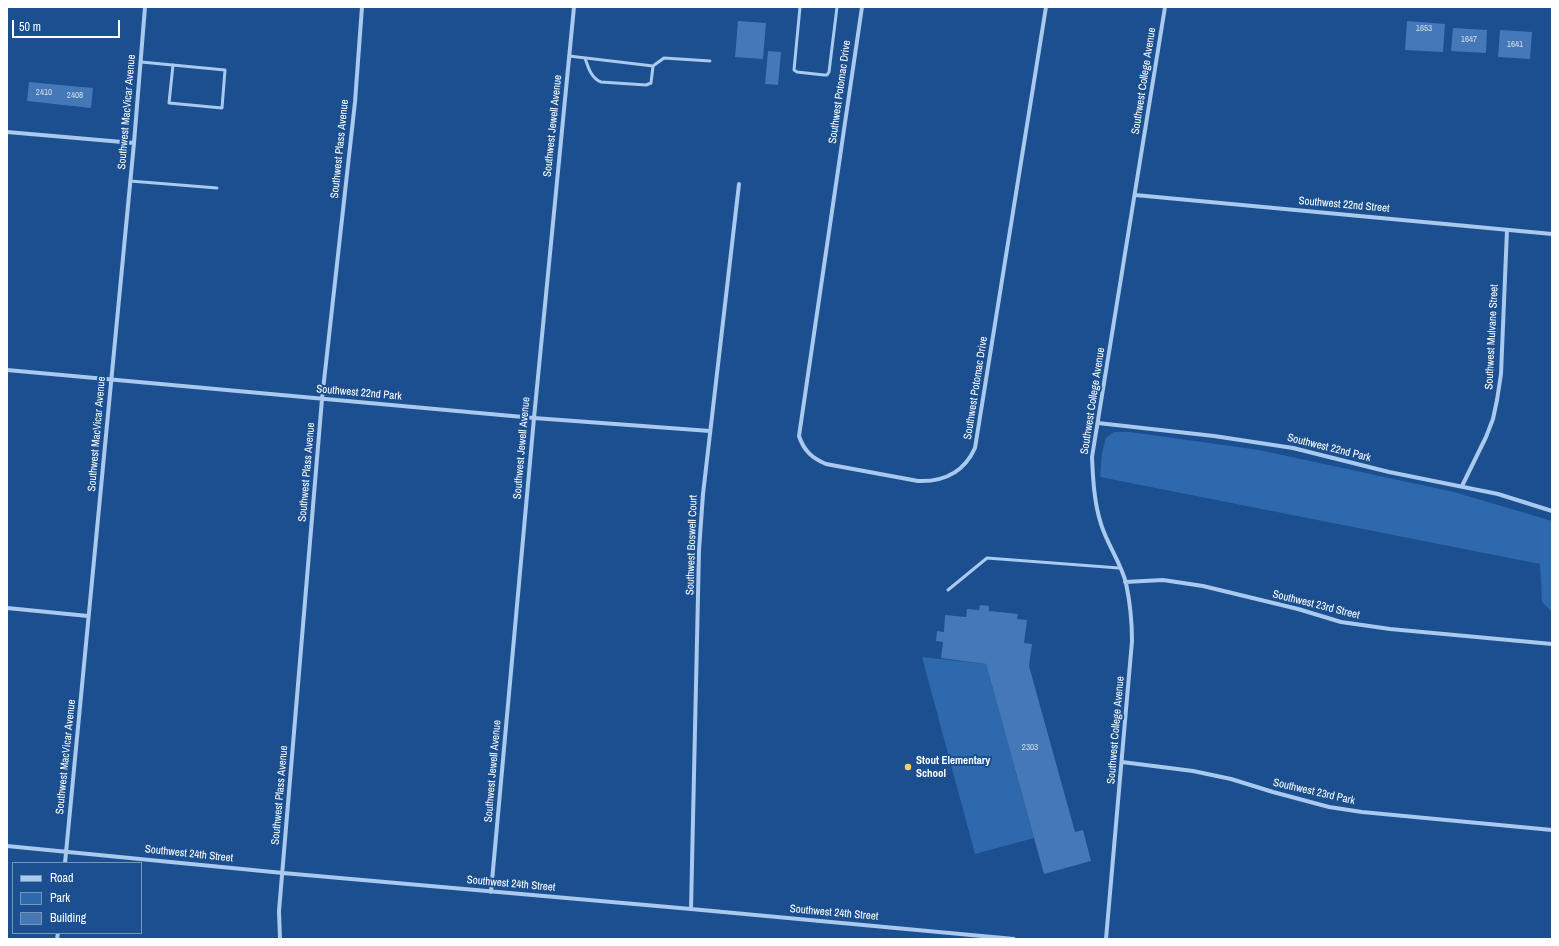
<!DOCTYPE html>
<style>
body{margin:0}
#map{position:relative;width:1559px;height:946px;overflow:hidden;background:#1b4f8f;font-family:"Archivo Narrow",sans-serif}
canvas{display:block}
.frame{position:absolute;inset:0;border:8px solid #fff;pointer-events:none}
.legend{position:absolute;left:12px;top:862px;width:130px;height:72px;box-sizing:border-box;background:#1b4f8f;border:1px solid #7695bc;margin:0;padding:5px 7px;list-style:none;font-size:12px;color:#fff}
.legend li{display:flex;align-items:center;gap:8px;height:20px}
.legend b{width:20px;border:1px solid #7695bc}
.scale{position:absolute;left:12px;top:20px;width:108px;height:18px;box-sizing:border-box;border:2px solid #fff;border-top:0;padding-left:5px;font-size:12px;line-height:14px;white-space:nowrap;color:#fff;-webkit-text-stroke:3px #1b4f8f;paint-order:stroke}
</style>
<div id="map">
<canvas width="1559" height="946"></canvas>
<div class="frame"></div>
<ul class="legend">
<li><b style="height:5px;background:#a9c9ee"></b>Road</li>
<li><b style="height:11px;background:#2e69ad"></b>Park</li>
<li><b style="height:11px;background:#4478b7"></b>Building</li>
</ul>
<div class="scale">50 m</div>
</div>
<script>
const ctx = document.querySelector('canvas').getContext('2d');
ctx.lineJoin = 'round';
function fillPath(path, color) {
  ctx.fillStyle = color;
  ctx.fill(path, 'evenodd');
}
function trace(path, color, width, dash) {
  ctx.strokeStyle = color;
  ctx.lineWidth = width;
  ctx.lineCap = dash ? 'butt' : 'round';
  ctx.setLineDash(dash || []);
  ctx.stroke(path);
}
function drawText(font, color, halo, rows, align = 'center') {
  ctx.font = font + ' "Archivo Narrow",sans-serif';
  ctx.lineWidth = 4;
  ctx.setLineDash([]);
  ctx.textBaseline = 'middle';
  ctx.strokeStyle = halo;
  ctx.fillStyle = color;
  for (const [text, x, y, turn = 0] of rows) {
    ctx.save();
    ctx.translate(x, y);
    ctx.rotate((+turn || 0) * Math.PI / 180);
    ctx.textAlign = isNaN(turn) ? turn : align;
    if (halo) ctx.strokeText(text, 0, 0);
    ctx.fillText(text, 0, 0);
    ctx.restore();
  }
}
fillPath(new Path2D(`
 M1114,432H1130L1259,450L1454,492L1552,521V612L1542,602L1540,564L1100,477L1102,453L1106,438Z
 M922,657L986,664L1034,838L975,854Z`), '#2e69ad');
fillPath(new Path2D(`
 M738,21L766,23L763,59L735,57Z
 M1407,21L1445,24L1443,52L1405,50Z
 M1453,28L1487,30L1486,53L1451,51Z
 M1500,30L1532,32L1530,59L1498,57Z
 M768,51L781,52L778,85L765,84Z
 M29,82L93,88L91,108L27,101Z
 M980,605L989,606V611L1018,614L1017,619L1027,620L1024,643L1032,644L1029,666L1075,832L1083,830L1091,861L1044,874L986,664L941,658L943,642L936,641L937,631L944,632L945,615L966,617L967,609L979,610Z`), '#4478b7');
trace(new Path2D(`
 M800,7L794,70L797,72L824,75H827L829,72L837,7
 M569,56L653,66
 M585,58C588,67 591,78 601,82L646,85L651,83L653,66L664,58L710,61
 M141,62L225,70L222,108L169,103L173,65
 M130,181L217,188
 M948,590L987,558L1119,568`), '#a9c9ee', 3);
trace(new Path2D(`
 M862,7L799,436C804,451 812,458 826,464L918,481C944,482 964,472 975,448L1046,7
 M7,132L134,143
 M1135,195L1552,234
 M7,370L534,418L710,431
 M1098,423L1214,436L1293,448L1389,472L1498,494L1552,511
 M1462,486L1486,437L1493,419L1497,400L1501,374L1507,230
 M1125,582L1163,580L1203,586L1298,609L1341,622L1390,629L1552,644
 M7,608L88,616
 M1122,762L1193,771L1231,779L1273,792L1329,807L1362,812L1552,830
 M7,846L283,873L691,909L1014,939
 M65,863L134,143L145,7
 M491,892L534,418L574,7
 M691,909L699,550L703,494L739,184
 M57,939L58,933
 M280,939L279,911L322,399L355,102L362,7
 M1106,939L1132,641C1132,622 1130,602 1126,583C1121,563 1107,544 1101,524C1094,502 1093,479 1092,457L1165,7`), '#a9c9ee', 4);
for (const [x, y, r, color] of [
 [908,767,4,"#ffd166"]
]) {
  const dot = new Path2D();
  dot.arc(x, y, r, 0, 2 * Math.PI);
  ctx.fillStyle = color;
  ctx.fill(dot);
  trace(dot, '#1b4f8f', 1.5);
}
drawText('9px', '#d0dded', null, [
 ["1653",1424,29],
 ["1647",1469,40],
 ["1641",1515,45],
 ["2410",44,93],
 ["2408",75,96],
 ["2303",1030,748]
]);
drawText('11px', '#fff', '#1b4f8f', [
 ["Southwest College Avenue",1144,81,-81],
 ["Southwest Potomac Drive",840,92,-82],
 ["Southwest MacVicar Avenue",127,112,-85],
 ["Southwest Jewell Avenue",553,126,-84],
 ["Southwest Plass Avenue",340,149,-84],
 ["Southwest 22nd Street",1344,205,5],
 ["Southwest Mulvane Street",1492,337,-87],
 ["Southwest Potomac Drive",976,388,-81],
 ["Southwest 22nd Park",359,393,5],
 ["Southwest College Avenue",1093,401,-81],
 ["Southwest MacVicar Avenue",97,434,-85],
 ["Southwest Jewell Avenue",522,448,-85],
 ["Southwest 22nd Park",1329,448,14],
 ["Southwest Plass Avenue",307,472,-85],
 ["Southwest Boswell Court",692,545,-88],
 ["Southwest 23rd Street",1316,605,14],
 ["Southwest College Avenue",1116,730,-85],
 ["Southwest MacVicar Avenue",66,757,-84],
 ["Southwest Jewell Avenue",493,771,-85],
 ["Southwest 23rd Park",1314,792,13],
 ["Southwest Plass Avenue",280,795,-85],
 ["Southwest 24th Street",189,854,6],
 ["Southwest 24th Street",511,884,5],
 ["Southwest 24th Street",834,913,5]
]);
drawText('bold 11px', '#fff', '#1b4f8f', [
 ["Stout Elementary",916,761],
 ["School",916,774]
], 'left');
</script>
